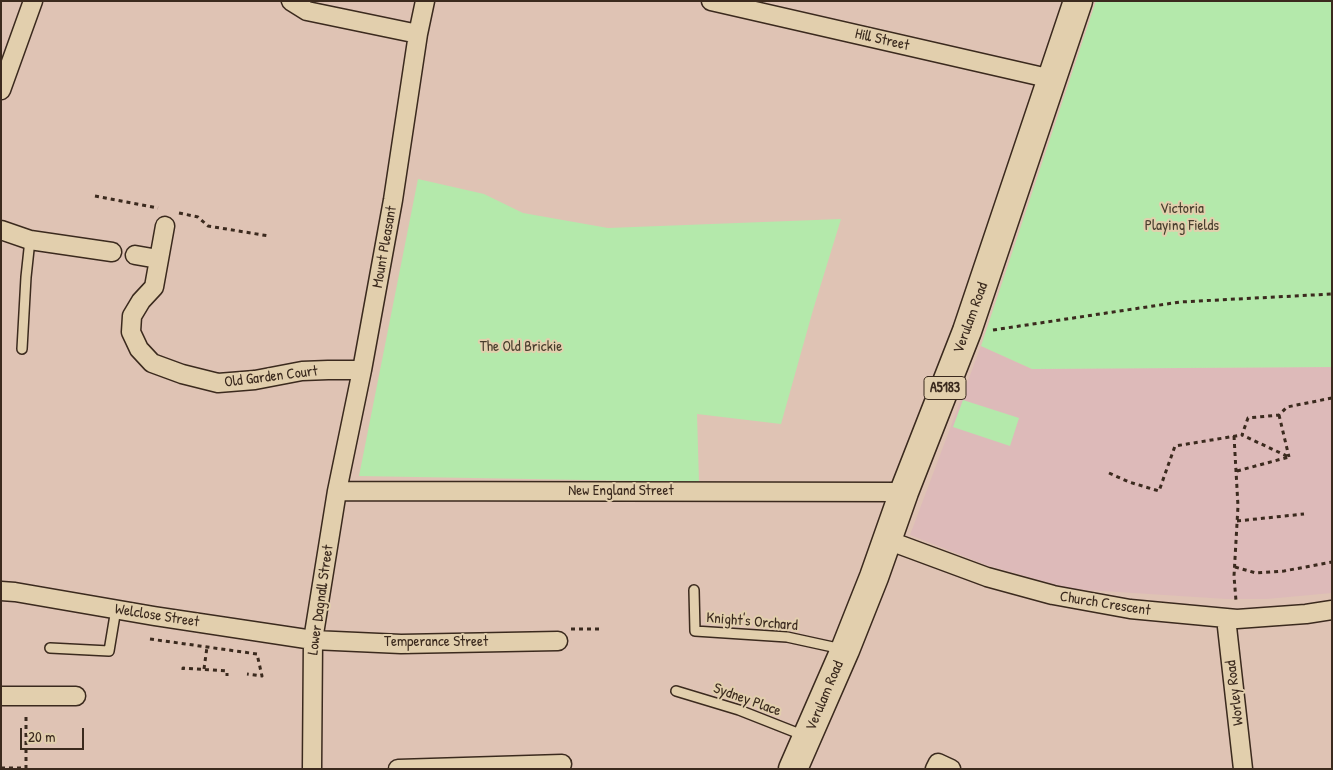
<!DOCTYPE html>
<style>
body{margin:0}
#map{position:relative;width:1333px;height:770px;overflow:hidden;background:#dfc3b4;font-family:"Patrick Hand",sans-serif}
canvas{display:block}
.frame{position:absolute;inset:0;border:2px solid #3b2a1e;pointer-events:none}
.scale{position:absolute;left:20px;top:728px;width:64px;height:22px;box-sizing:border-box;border:2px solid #3b2a1e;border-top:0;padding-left:6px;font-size:15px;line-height:18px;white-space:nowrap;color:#3b2a1e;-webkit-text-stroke:4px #e2cfad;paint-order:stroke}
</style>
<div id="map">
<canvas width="1333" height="770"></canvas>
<div class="frame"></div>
<div class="scale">20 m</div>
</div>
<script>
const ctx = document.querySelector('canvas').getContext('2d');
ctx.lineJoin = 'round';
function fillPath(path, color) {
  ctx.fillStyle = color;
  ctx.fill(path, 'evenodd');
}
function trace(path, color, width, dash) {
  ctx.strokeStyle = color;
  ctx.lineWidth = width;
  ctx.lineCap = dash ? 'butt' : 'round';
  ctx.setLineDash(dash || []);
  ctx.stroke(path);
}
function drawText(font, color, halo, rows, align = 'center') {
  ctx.font = font + ' "Patrick Hand",sans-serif';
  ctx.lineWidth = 4;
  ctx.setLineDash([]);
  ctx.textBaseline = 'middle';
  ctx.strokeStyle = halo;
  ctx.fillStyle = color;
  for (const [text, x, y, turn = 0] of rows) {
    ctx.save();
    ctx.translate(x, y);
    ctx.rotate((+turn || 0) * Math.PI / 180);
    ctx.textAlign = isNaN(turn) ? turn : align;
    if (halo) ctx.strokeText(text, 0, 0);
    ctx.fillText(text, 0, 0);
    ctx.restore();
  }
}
fillPath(new Path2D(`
 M981,346L1032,369L1332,367V593L1267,599H1226L1071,589L986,565L910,535Z`), '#ddbab9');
fillPath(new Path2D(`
 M1096,1H1332V367L1032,369L981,346Z
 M418,179L484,194L523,213L608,228L841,219L813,310L781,424L697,414L699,482L359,476Z
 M963,400L1019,418L1010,446L953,427Z`), '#b4e9ab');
const service = new Path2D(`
 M22,349L26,277L30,240
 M694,590L695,631L787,637L842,649
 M50,648L109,651L116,609
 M676,691L739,710L805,736`);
const minor = new Path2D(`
 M291,1L307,11L418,34
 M711,1L1052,79
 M1,90L33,1
 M165,226L154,287L141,301L132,316L131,332L139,349L152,363L182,374L218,383L255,380L302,371L328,370H362
 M1,230L30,240L112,252
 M135,255L158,259
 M337,491L904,492
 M887,540L987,577L1053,595L1130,609L1237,619L1306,614L1332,610
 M1,591L15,592L154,616L313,640L401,644L558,641
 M1226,618L1243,769
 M1,696H76
 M312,769L313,640L337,491L362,370L393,200L418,34L425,1
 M398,769L562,764
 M935,769L938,763L951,769`);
const primary = new Path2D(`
 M793,769L845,650L874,577L904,492L967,331L1078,1`);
trace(service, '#3b2a1e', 12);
trace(minor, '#3b2a1e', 21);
trace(primary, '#3b2a1e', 31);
trace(new Path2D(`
 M95,196L158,208
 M179,213L198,217L208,226L269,236
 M993,330L1180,302L1332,294
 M1279,415L1289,457
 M1234,436L1238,506L1234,576L1236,601
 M1237,471L1289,457L1242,435L1248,418L1279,415L1287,407L1332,398
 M1109,473L1129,482L1159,491L1175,446L1242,435
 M1237,521L1304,514
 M1235,567L1256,573L1284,571L1332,562
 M571,629H603
 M150,639L257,654L262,676L247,674
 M204,669L207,647
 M183,670V668L227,671V676
 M1,768H26
 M26,769V714`), '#3b2a1e', 3, [4, 4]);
trace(service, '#e2cfad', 9);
trace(minor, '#e2cfad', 18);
trace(primary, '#e2cfad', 28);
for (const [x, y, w] of [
 [945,388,42]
]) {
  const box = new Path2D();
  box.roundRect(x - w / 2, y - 11.5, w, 23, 4);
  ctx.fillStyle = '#e2cfad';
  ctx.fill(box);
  trace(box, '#3b2a1e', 1);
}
drawText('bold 14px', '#3b2a1e', null, [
 ["A5183",945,388]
]);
drawText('15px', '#3b2a1e', '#e2cfad', [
 ["Hill Street",882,40,13],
 ["Mount Pleasant",385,247,-80],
 ["Verulam Road",971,318,-70],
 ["Old Garden Court",271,377,-7],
 ["New England Street",621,491],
 ["Lower Dagnall Street",321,600,-82],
 ["Church Crescent",1105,604,9],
 ["Welclose Street",157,616,9],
 ["Knight's Orchard",752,622,5],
 ["Temperance Street",436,642],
 ["Worley Road",1235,693,-97],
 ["Verulam Road",825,696,-67],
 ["Sydney Place",747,700,20]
]);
drawText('15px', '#473d2c', '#e2cfad', [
 ["Victoria",1182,209],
 ["Playing Fields",1182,226],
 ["The Old Brickie",521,347]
]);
</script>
